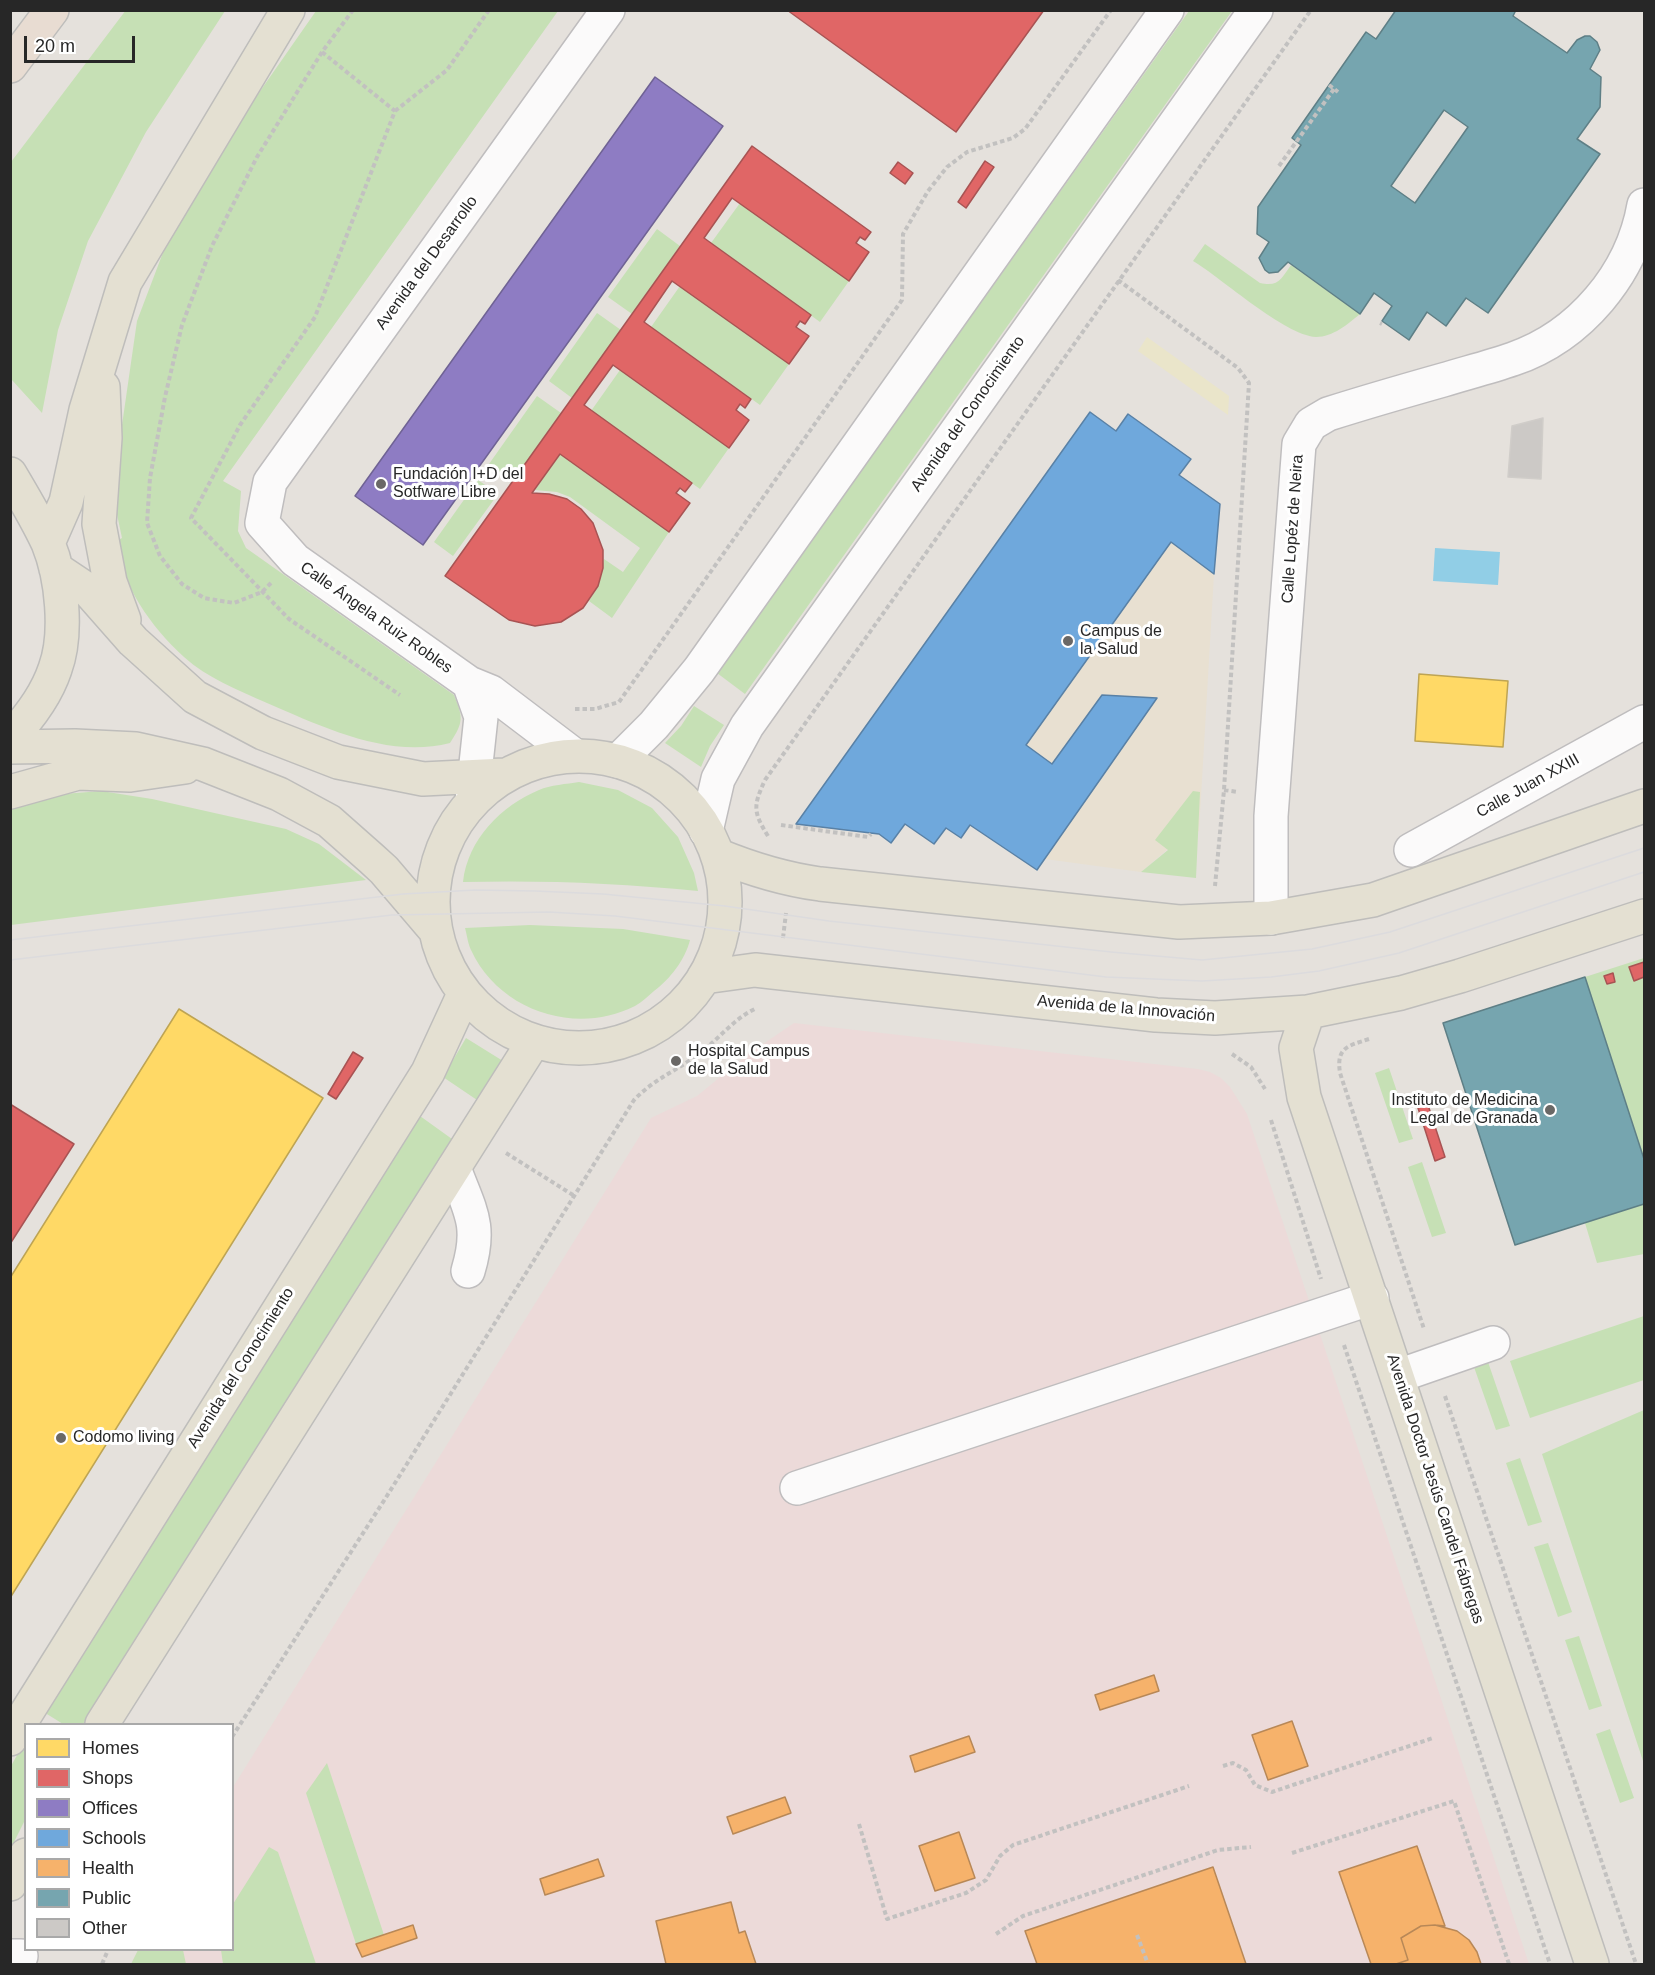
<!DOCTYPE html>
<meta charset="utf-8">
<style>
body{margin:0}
#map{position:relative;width:1655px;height:1975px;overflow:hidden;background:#e5e1dc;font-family:Helvetica,sans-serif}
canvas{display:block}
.frame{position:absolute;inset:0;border:12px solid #272727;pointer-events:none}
.legend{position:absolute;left:24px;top:1723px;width:210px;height:228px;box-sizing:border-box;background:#fff;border:2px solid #a9a9a9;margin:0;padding:8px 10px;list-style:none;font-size:18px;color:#272727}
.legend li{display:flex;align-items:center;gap:12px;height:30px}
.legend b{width:30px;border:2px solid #a9a9a9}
.scale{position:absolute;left:24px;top:36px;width:111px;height:27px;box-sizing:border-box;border:3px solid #272727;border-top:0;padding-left:8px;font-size:18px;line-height:21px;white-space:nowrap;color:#272727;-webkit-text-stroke:4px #fff;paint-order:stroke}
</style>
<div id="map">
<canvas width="1655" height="1975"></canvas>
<div class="frame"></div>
<ul class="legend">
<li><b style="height:16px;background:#ffd966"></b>Homes</li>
<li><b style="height:16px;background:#e06666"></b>Shops</li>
<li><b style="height:16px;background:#8e7cc3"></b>Offices</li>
<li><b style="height:16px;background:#6fa8dc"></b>Schools</li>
<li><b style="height:16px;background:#f6b26b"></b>Health</li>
<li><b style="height:16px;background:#76a5af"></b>Public</li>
<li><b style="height:16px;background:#ccc9c6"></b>Other</li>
</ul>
<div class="scale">20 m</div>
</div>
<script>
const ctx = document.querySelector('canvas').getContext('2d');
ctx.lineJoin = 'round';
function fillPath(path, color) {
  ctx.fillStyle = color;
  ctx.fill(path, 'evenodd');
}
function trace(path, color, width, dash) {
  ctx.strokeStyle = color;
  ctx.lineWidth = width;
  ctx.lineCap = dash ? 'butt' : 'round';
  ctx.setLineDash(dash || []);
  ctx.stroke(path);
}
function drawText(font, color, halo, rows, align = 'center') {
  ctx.font = font + ' Helvetica,sans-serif';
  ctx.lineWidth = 6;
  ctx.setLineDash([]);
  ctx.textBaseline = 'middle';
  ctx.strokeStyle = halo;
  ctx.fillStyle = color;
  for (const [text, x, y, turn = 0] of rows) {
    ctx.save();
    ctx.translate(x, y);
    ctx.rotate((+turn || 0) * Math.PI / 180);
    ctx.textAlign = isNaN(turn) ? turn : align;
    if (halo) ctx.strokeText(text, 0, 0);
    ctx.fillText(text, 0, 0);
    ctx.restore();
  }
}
fillPath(new Path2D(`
 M1090,412L1116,431L1128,414L1191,459L1179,475L1220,504L1214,574L1199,831L1168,849L1141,872L1045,859L1037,870L969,825L961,838L946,828L934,844L905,824L891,843L879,834L796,824Z`), '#e8e0d1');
fillPath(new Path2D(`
 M794,1023L1198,1069L1210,1072L1221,1078L1230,1087L1247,1114L1529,1964H131L138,1950H232L233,1787L651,1118L697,1096L747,1055Z`), '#ecdad9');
fillPath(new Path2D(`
 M126,10L225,11L146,132L88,241L58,330L42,413L11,379V162Z
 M316,11H558L223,481L241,491L238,531L246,548L454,695C463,717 464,722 450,743C388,759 323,727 267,703C238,690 207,678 184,657C150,626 124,587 114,542L122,538L115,505L120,439L137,321L167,242L219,150Z
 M1189,11H1232L745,694L717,673Z
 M740,203L849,281L820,322L711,243Z
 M657,229L680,246L632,314L608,297Z
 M1205,244L1260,283C1279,287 1281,279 1291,265L1360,314C1348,324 1333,337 1316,337C1284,335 1223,279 1193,261Z
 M680,286L789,364L760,405L651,327Z
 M597,313L621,330L572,398L549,381Z
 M620,370L729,448L700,489L591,411Z
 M537,396L561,413L513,481L489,464Z
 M560,454L669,532L612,618L589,601L598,586L604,559L623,572L640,548L570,497L557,492L535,490Z
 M478,480L498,494L453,556L434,542Z
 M694,706L724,725L710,746L701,767L665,743L681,726Z
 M579,782L618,790L652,808L678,837L694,873L698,891C619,883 542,880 463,882C468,839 501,806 539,790C550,785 567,784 579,782Z
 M101,791L152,799L286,829L319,844L366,880L11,925L10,810L51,795Z
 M1193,791L1200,792L1196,878L1141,872L1168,850L1155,840Z
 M530,925L623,929L690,940C685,960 670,979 654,991C648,996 642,1002 635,1006C576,1036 499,1011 471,950C468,944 467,935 465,928Z
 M1644,958V1159L1585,977Z
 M466,1038L503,1061L477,1100L443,1077Z
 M1389,1068L1413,1139L1399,1143L1375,1073Z
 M420,1116L452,1139L83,1724H63L42,1711Z
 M1422,1162L1446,1233L1432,1237L1408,1167Z
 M1644,1204V1254L1597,1263L1585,1223Z
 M1644,1316V1380L1530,1418L1510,1361Z
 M1488,1362L1510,1426L1496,1430L1474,1367Z
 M1644,1410V1764L1542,1454Z
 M1520,1458L1542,1522L1528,1526L1506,1463Z
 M1548,1543L1572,1612L1558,1617L1534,1547Z
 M1579,1636L1602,1706L1589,1710L1565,1640Z
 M1610,1729L1634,1798L1620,1803L1596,1734Z
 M25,1741V1820L11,1848V1766Z
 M327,1763L384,1935L356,1944L306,1793Z
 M269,1847L278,1852L316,1964H223L221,1950H232L233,1904Z
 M138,1950H183L186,1964H131Z`), '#c6e0b5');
fillPath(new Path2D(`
 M1147,337L1229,396L1228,415L1138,351Z`), '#eae5ca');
fillPath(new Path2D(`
 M1435,548L1500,552L1498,585L1433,581Z`), '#91cee6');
const homes = new Path2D(`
 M1419,674L1508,681L1503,747L1415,741Z
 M179,1009L323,1098L10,1598V1278Z`);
fillPath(homes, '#ffd966');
trace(homes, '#bea453', 1.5);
const shops = new Path2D(`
 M787,10H1044L956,132Z
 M752,146L871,232L865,240L860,237L856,243L869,252L849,281L732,198L704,238L811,315L805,324L800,321L796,327L809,336L789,364L672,281L644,322L751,399L745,408L740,404L736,410L749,420L729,448L613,365L584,405L692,483L685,492L680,488L676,493L690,503L669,532L560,454L532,493L549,494L567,499L581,509L593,523L603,550V568L598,586L583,608L561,622L535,626L509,620L445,576Z
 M985,161L994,167L966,208L958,202Z
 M898,162L913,173L905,184L890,173Z
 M1644,962V977L1634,981L1629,967Z
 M1613,973L1615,982L1607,984L1604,976Z
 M353,1052L363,1058L336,1099L328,1094Z
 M10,1104L74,1144L10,1244Z
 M1428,1105L1445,1157L1435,1161L1418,1108Z`);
fillPath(shops, '#e06666');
trace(shops, '#a85353', 1.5);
const offices = new Path2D(`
 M655,77L723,126L423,545L355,496Z`);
fillPath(offices, '#8e7cc3');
trace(offices, '#6f6294', 1.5);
const schools = new Path2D(`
 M1090,412L1116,431L1128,414L1191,459L1179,475L1220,504L1214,574L1171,542L1026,745L1052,764L1102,695L1157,698L1039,867L1037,870L970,825L961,838L946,828L934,844L905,824L891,843L879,834L796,824Z`);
fillPath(schools, '#6fa8dc');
trace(schools, '#5981a6', 1.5);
const health = new Path2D(`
 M1154,1675L1159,1691L1100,1710L1095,1695Z
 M1292,1721L1308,1766L1268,1780L1252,1735Z
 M969,1736L975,1752L915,1772L910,1756Z
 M785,1797L791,1813L733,1834L727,1817Z
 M959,1832L975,1878L935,1891L919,1846Z
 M1417,1846L1445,1926L1435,1925L1421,1926L1401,1938L1408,1960L1396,1964H1371L1339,1872Z
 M598,1859L604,1876L545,1895L540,1879Z
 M1213,1867L1246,1964H1037L1025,1931Z
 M731,1902L739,1933L745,1931L756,1964H666L656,1921Z
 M413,1925L417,1938L362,1957L356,1944Z
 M1435,1925L1457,1931L1469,1940L1477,1952L1481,1964H1396L1408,1960L1401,1938L1421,1926Z`);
fillPath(health, '#f6b26b');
trace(health, '#b88857', 1.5);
const public = new Path2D(`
 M1396,10H1516L1513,16L1567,53L1577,40L1585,36H1590L1597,42L1600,50L1590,69L1601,77L1600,107L1577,139L1600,154L1488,313L1466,298L1446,326L1427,312L1409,340L1382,321L1392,306L1374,293L1360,314L1288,262L1278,272L1269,273L1265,270L1259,258L1269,242L1257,234L1258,207L1301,145L1292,138L1366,32L1376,39ZM1444,110L1468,127L1415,203L1391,186Z
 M1585,977L1644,1159V1204L1515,1245L1443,1023Z`);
fillPath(public, '#76a5af');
trace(public, '#5e7f86', 1.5);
const building = new Path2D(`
 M1543,418L1541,479L1508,477L1512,426Z`);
fillPath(building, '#ccc9c6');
trace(building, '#d0cdc9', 1.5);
const minor = new Path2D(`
 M469,683L481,717L472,801
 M574,755L491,692L469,683L295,560L262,523L270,482L608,10
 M618,761L654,725L699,670L1167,10
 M706,831L718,779L747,726L1256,10
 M1411,850L1644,722
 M1271,918V816L1299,444L1311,424L1328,414C1366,402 1404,391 1443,380C1466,373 1490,367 1513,359C1580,336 1632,274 1644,205
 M454,1168C470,1211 482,1225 468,1271
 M1398,1376L1493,1343
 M797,1488L1372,1298
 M10,1956H21`);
const major = new Path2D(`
 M103,387L105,438L99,524L110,582L124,620
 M10,474C23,496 37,519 48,543C62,577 68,634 55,669C46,696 29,718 10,738
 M48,543L66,502L86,410L125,282L288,10
 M56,569L89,591L133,641L195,697L263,733L338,762L423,779L504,775
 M10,747L75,746L136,749L203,764L279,794L329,821L372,859L384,870L436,931
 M433 902a146 146 0 1 1 292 0a146 146 0 1 1-292 0Z
 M10,792L78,773L130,775L185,767
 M717,855C751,869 783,879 820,884L1179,922L1271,918L1373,900L1644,806
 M704,977L755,970L1156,1015L1215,1018L1308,1012L1401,993L1460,976L1644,916
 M1308,1012L1296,1048L1304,1097L1592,1964
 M102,1724L534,1041
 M10,1739L428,1072L464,994
 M10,1884L26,1855`);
const highway = new Path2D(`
 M10,66L52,10`);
trace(minor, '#bfbdbe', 36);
trace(major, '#bebdbb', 36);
trace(highway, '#bebdbb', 36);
trace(new Path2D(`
 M322,52L395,111L315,317L240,425L191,518L289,619L400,695
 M1329,85L1338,92
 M395,111L447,70L489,10
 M1279,166L1334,89
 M1118,280L1238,368L1249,383L1224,790L1215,886
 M1380,323L1382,324
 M271,583L262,592L234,603L204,598L182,584L160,556L147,523L150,478L165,397L182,325L212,246L257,157L322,52L353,10
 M575,709H595L619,702L902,300L903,234L928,191L947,167L967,152L1013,138L1025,129L1111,10
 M1224,790L1238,792
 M781,825L868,837L871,834
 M768,836C753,812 753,806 765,780L1311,10
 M783,938L786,913
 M1369,1039C1348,1046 1336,1047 1340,1073L1424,1329
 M1232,1054L1251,1067L1265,1089
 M1271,1120L1321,1279
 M506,1153L573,1195
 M1344,1345L1550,1964
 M1445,1396L1636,1964
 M232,1737L385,1499L634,1100C654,1079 676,1071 699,1054C719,1039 734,1018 757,1008
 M1223,1766L1233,1763L1246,1770L1255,1785L1272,1792L1433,1738
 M859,1824L887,1919L966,1893L986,1880L1000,1856L1013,1845L1189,1786
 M1292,1853L1454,1801L1509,1964
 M996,1934L1023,1916L1218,1850L1251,1847
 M1137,1935L1148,1964
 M102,1964L108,1950`), '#c2c1c0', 4, [4.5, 3]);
trace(minor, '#fbfafa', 33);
trace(major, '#e4e0d2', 33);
trace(highway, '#e8dcd2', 33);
trace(new Path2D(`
 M10,940L403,894L475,890L535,891L603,894L725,906L829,921L1111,952L1202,960L1312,949L1390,932L1644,848
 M10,960L392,915L549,912L615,916L1106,977L1202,981L1271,977L1319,971L1399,953L1644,872`), '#dcdbdd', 1.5);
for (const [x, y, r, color] of [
 [381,484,6,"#6a6866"],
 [1068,641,6,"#6a6866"],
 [676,1061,6,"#6a6866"],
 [1550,1110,6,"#6a6866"],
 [61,1438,6,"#6a6866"]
]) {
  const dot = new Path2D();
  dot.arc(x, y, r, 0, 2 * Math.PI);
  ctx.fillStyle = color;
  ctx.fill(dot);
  trace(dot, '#fff', 2);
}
drawText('16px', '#272727', '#fff', [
 ["Avenida del Desarrollo",427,263,-54],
 ["Avenida del Conocimiento",968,414,-55],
 ["Calle Lopéz de Neira",1293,529,-86],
 ["Calle Ángela Ruiz Robles",376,618,35],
 ["Calle Juan XXIII",1528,786,-29],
 ["Avenida de la Innovación",1126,1009,5],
 ["Avenida del Conocimiento",241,1368,-58],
 ["Avenida Doctor Jesús Candel Fábregas",1435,1489,72]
]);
drawText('16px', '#272727', '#fff', [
 ["Fundación I+D del",393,475],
 ["Sotfware Libre",393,493],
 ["Campus de",1080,632],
 ["la Salud",1080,650],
 ["Hospital Campus",688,1052],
 ["de la Salud",688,1070],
 ["Instituto de Medicina",1538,1101,"right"],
 ["Legal de Granada",1538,1119,"right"],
 ["Codomo living",73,1438]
], 'left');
</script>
